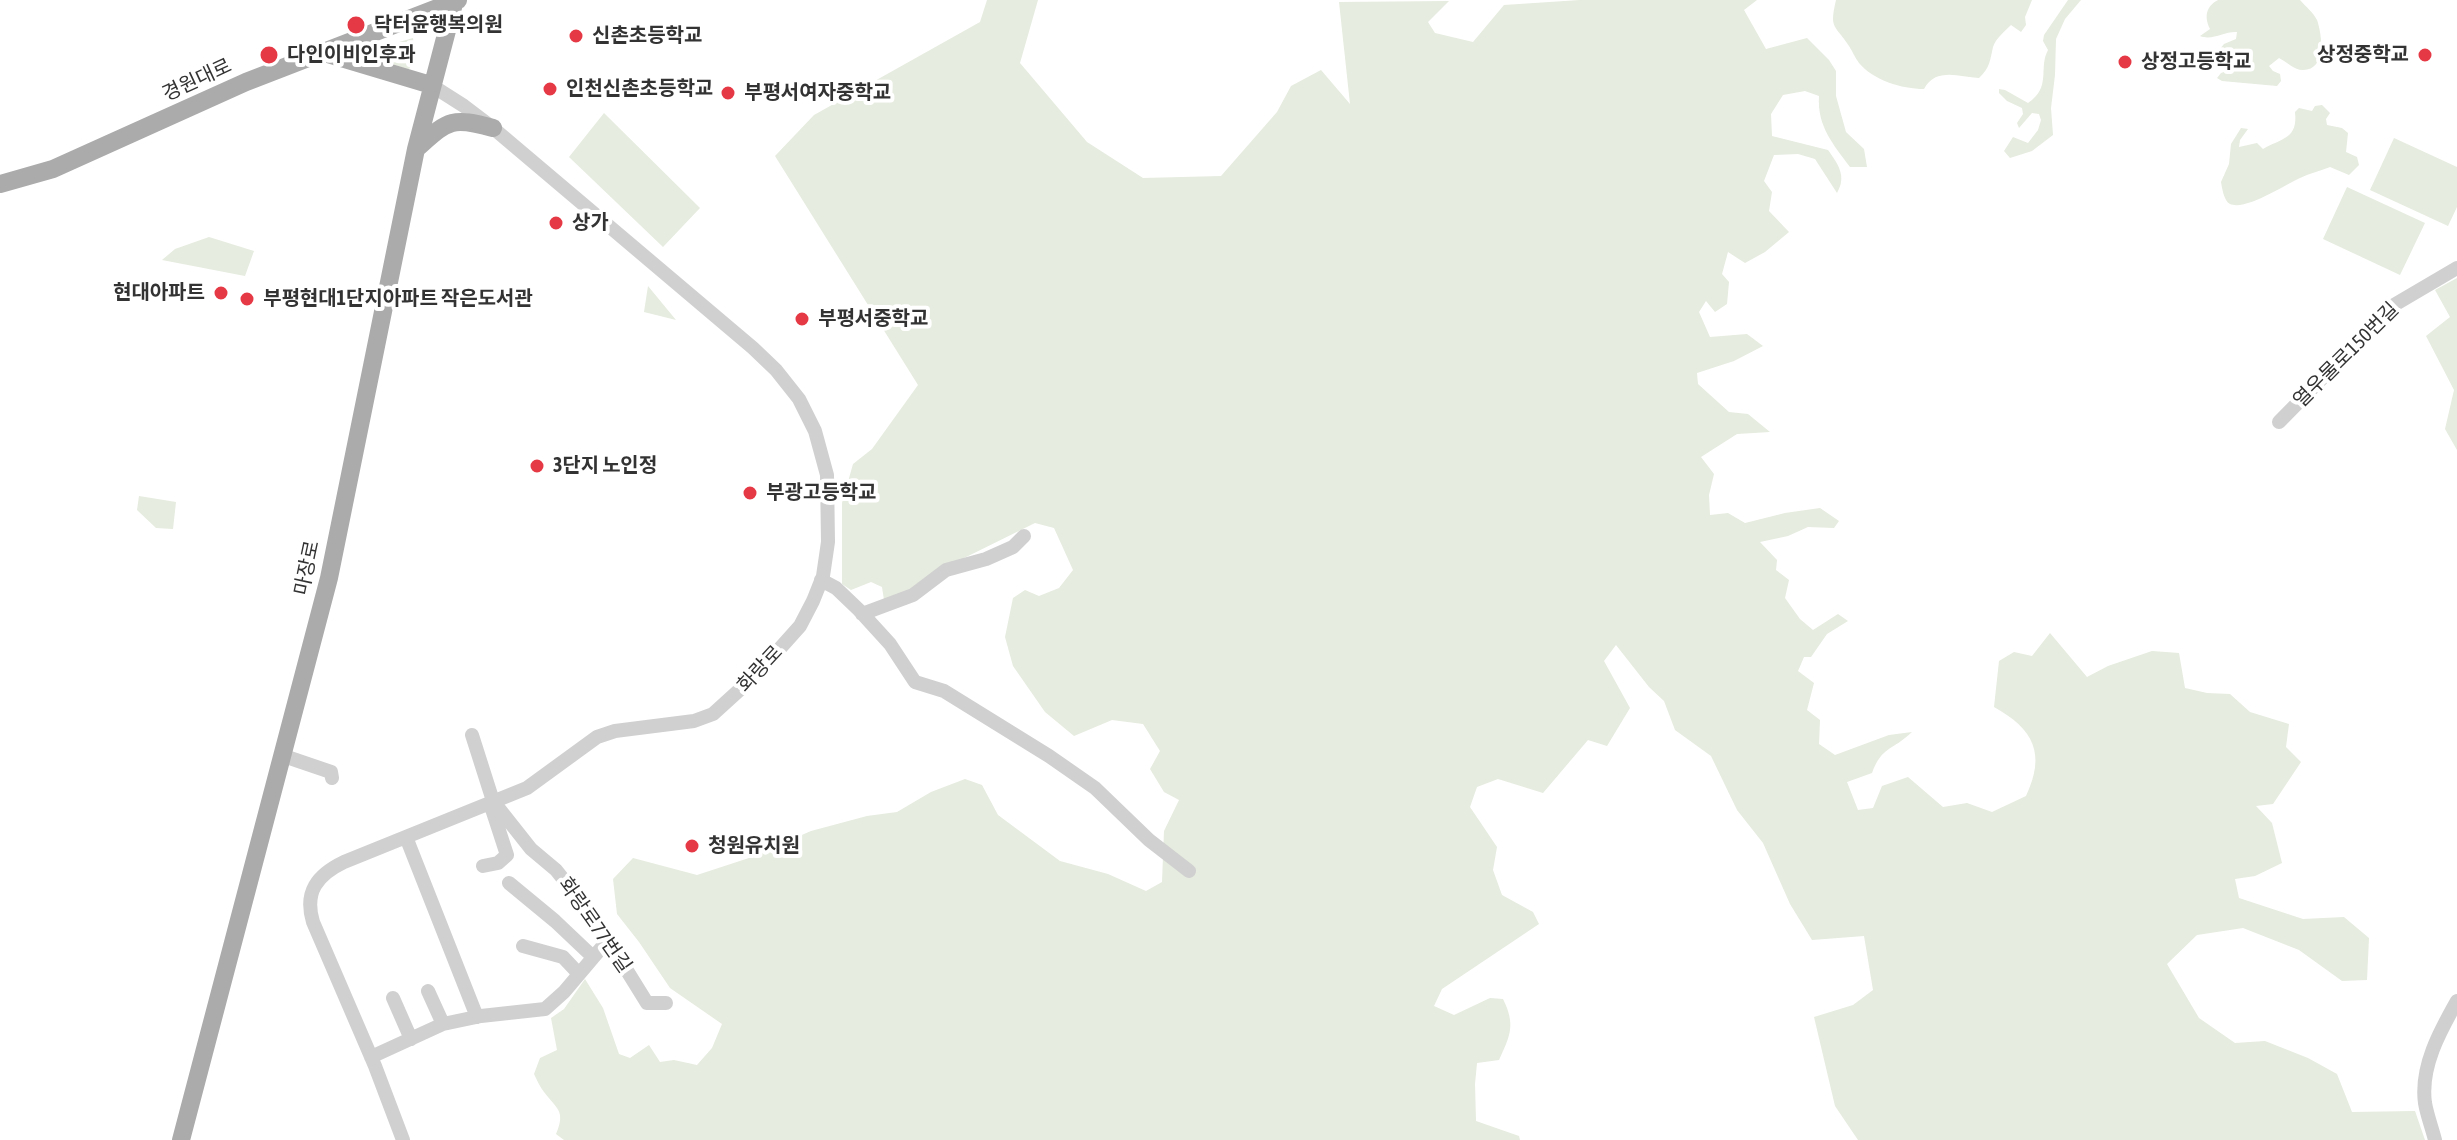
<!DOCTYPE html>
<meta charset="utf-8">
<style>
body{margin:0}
canvas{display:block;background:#fff}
</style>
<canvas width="2457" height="1140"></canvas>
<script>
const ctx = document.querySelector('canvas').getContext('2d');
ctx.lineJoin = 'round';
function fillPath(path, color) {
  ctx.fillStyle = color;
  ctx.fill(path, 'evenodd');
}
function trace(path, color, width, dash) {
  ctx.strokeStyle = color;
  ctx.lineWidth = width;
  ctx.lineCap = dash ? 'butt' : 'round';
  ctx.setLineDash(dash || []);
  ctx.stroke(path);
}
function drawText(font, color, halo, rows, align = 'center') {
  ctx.font = font + ' "Asap Condensed","Noto Sans KR",sans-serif';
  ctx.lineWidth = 8;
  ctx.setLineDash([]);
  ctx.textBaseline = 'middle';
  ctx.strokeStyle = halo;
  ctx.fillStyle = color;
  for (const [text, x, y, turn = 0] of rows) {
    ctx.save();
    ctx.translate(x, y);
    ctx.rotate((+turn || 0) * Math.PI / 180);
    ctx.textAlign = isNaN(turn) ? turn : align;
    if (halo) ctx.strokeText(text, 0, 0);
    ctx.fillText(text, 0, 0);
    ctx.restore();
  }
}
fillPath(new Path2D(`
 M987,0H1038L1020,63L1087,142L1143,178L1221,176L1277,112L1291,86L1321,70L1350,104L1339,2L1449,1L1428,22L1435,33L1473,42L1504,5L1580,0H1757L1744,10L1766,49L1807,38L1829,60L1836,71V96L1846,132L1864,149L1867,167H1850C1833,144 1817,126 1819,96L1805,91L1783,95L1771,114L1772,136L1828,150C1838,164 1847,176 1837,193L1815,159L1798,154L1774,155L1764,181L1772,192L1769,211L1789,232L1765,252L1745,263L1728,252L1722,274L1729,282L1727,304L1715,312L1706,301L1699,312L1710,337L1747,334L1763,346L1734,361L1697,373L1698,384L1729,412L1748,414L1770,432L1737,434L1701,457L1714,474L1709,495L1710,515L1728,513L1745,523L1785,513L1820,508L1839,521L1834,528L1808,527L1788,536L1760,542L1777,560L1776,570L1789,580L1785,598L1800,619L1813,630L1838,614L1848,621L1827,634L1811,657H1804L1798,671L1814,683L1807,710L1820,720L1819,744L1835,755L1889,735L1912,732C1892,751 1882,746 1872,773L1847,782L1858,810L1873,808L1882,786L1908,777L1943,807L1967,803L1992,812L2026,796C2046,754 2034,729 1994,707L1999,661L2014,652L2032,656L2050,633L2087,677L2108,666L2152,651L2179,653L2185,688L2207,693L2230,694L2250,712L2289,724L2286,747L2301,762L2273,804L2256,806L2272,823L2282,863L2255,876L2235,879L2239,898L2303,919L2344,917L2369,938L2367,980L2342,981L2299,950L2243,928L2197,935L2167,964L2199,1018L2235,1043L2265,1041L2308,1058L2337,1074L2352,1112L2415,1111L2425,1140H1858L1835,1106L1814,1017L1853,1005L1873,990L1864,936L1812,940L1790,904L1763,843L1737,810L1711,756L1675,730L1664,701L1649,687L1616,645L1604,661L1630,708L1607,746L1588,740L1543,793L1498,779L1477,787L1470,807L1497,847L1493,870L1502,895L1533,912L1539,924L1442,989L1434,1006L1454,1015L1490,998L1503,999C1516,1025 1510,1036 1499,1060L1477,1063L1475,1084L1476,1121L1519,1136L1520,1140H564L556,1134C566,1111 557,1109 544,1092C540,1087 537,1080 534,1074L540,1058L557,1050L551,1018L564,1009L585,979L603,1008L619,1054L630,1058L649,1045L660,1062L674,1060L697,1065L712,1048L722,1024L670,988L639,942L617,914L613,879L633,858L697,875L749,858L811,831L867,816L897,812L931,792L965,779L982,785L998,815L1060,861L1108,874L1146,891L1162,882L1164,831L1179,800L1164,792L1150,769L1160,751L1143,724L1112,720L1074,736L1045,712L1013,666L1005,637L1013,598L1025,590L1039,596L1059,588L1073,570L1054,528L1035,523L956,562L915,587L884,600L882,587L871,582L851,590L842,584V503L853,464L872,449L918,385L775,156L814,115L980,22Z
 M1836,0H2032L2025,17L2026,25L2021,32L2011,25C2005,31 1996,38 1993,47C1990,60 1990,68 1979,78C1959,77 1936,67 1924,89C1902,89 1873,80 1859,63C1855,58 1853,52 1849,46C1835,24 1829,30 1836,0Z
 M2068,0H2081L2065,19L2056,39L2055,75L2051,108L2053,135L2032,151L2010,158L2004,151L2013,137L2028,143L2038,130L2041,120L2039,114L2032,113L2019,128L2017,123L2023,114L2022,108L2007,101L1999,93V89L2005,90L2028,103C2052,87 2038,68 2048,50L2043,41L2044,35Z
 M2218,0H2300C2306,7 2313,12 2317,20C2322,34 2327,70 2303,70C2294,70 2287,62 2279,58L2269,66L2273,71L2280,74L2281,81L2277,86L2222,81L2217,78L2221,73L2235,68L2237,62L2236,49H2230L2224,61L2218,60L2215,55L2224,44L2236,39L2237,32C2224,31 2213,41 2200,36L2210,29C2204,17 2206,6 2218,0Z
 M413,38L415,51L409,70L361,53Z
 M2322,105L2330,113L2326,119L2327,125L2342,128L2348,133L2346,152L2357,157L2359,165L2349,175L2330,167C2320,171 2310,173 2300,178C2286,184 2246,211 2230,204C2224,201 2222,188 2221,182L2229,164L2231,144L2241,128L2248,129L2240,140L2239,147L2257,143L2263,149C2282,138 2298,139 2295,112L2299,108L2312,111L2315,106Z
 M604,113L700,208L663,247L569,157Z
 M2394,138L2457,167V207L2448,226L2370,190Z
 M2347,187L2425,223L2400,275L2323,239Z
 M209,237L254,251L245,276L162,260L175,249Z
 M2457,278V450L2445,429L2454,390L2426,336L2450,317L2435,290Z
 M648,286L676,320L644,312Z
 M139,496L176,502L173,529L156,528L137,510Z`), '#e6ecdf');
trace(new Path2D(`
 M2279,422L2394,305L2457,268
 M821,580L836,588L859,610L890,644L915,682L944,691L1049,756L1095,788L1149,840L1189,871
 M862,614L913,595L946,570L986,559L1013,547L1024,536
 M472,735L493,801L492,809L507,855L498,863L483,866
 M284,756L331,772L332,778
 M493,801L531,849L556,870L595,919L647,1003H666
 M406,837L477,1017
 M509,883L555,921L593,957
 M523,946L563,957L579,974
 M428,991L443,1024
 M393,998L411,1039
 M371,1057L443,1024L481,1016L545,1009L564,992L608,940
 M403,1140L375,1066L313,922C304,892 317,875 344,862L527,788L597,737L615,731L694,721L713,714L757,674L800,626L813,601L823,576L828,542L827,475L815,431L799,399L776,370L753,348L493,128L464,106L431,85
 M2435,1140C2432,1128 2427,1115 2425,1103C2420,1067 2440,1031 2457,1001`), '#d0d0d0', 14);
trace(new Path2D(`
 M324,53L431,85
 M416,149C448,121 450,116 493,128
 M0,184L53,169L246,82L458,0
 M181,1140L329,578L416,149L455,0`), '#ababab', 18);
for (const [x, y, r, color] of [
 [356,25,10,"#e63946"],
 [576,36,8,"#e63946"],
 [269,55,10,"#e63946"],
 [2425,55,8,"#e63946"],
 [2125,62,8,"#e63946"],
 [550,89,8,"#e63946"],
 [728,93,8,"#e63946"],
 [556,223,8,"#e63946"],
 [221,293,8,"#e63946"],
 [247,299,8,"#e63946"],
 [802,319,8,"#e63946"],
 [537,466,8,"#e63946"],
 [750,493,8,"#e63946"],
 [692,846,8,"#e63946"]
]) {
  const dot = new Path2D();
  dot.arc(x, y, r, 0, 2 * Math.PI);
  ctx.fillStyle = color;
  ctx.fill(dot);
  trace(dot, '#fff', 3);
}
drawText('bold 20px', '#333', '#fff', [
 ["닥터윤행복의원",374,25],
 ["신촌초등학교",592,36],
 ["다인이비인후과",287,55],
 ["상정중학교",2409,55,"right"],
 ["상정고등학교",2141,62],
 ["인천신촌초등학교",566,89],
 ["부평서여자중학교",744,93],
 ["상가",572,223],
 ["현대아파트",205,293,"right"],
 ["부평현대1단지아파트 작은도서관",263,299],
 ["부평서중학교",818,319],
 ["3단지 노인정",553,466],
 ["부광고등학교",766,493],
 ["청원유치원",708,846]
], 'left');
drawText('20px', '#333', '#fff', [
 ["경원대로",197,80,-25],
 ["열우물로150번길",2346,355,-45],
 ["마장로",307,568,-78],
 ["화랑로",760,669,-47],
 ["화랑로77번길",595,925,55]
]);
</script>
